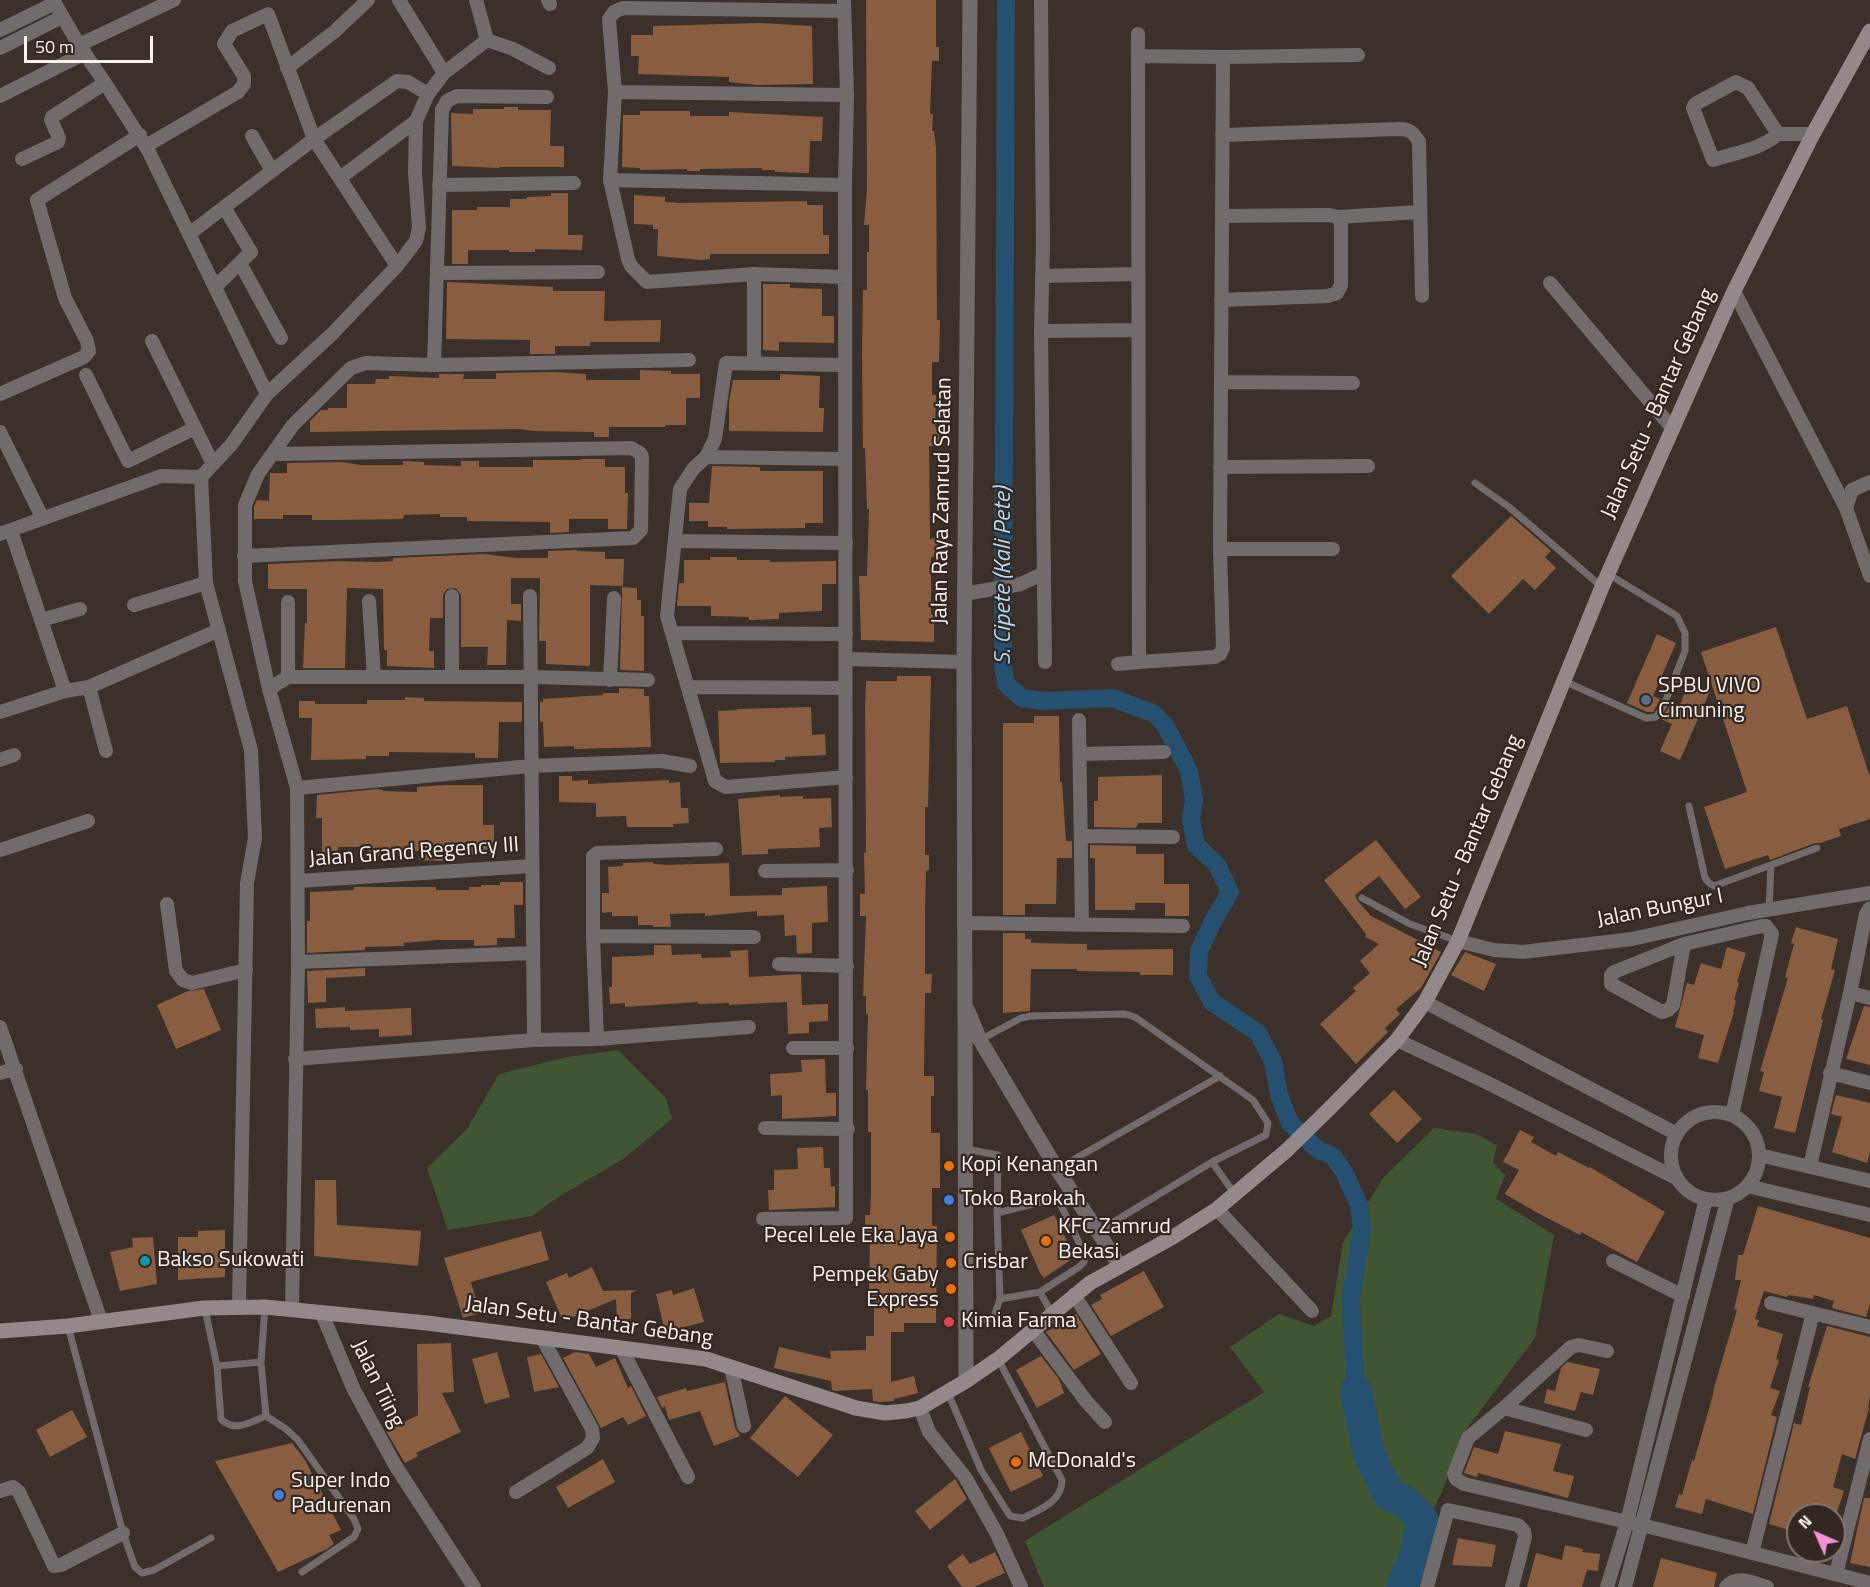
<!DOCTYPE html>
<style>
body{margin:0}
#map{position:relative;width:1870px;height:1587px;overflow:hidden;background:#3c312a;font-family:"Titillium Web",sans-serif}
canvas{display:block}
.north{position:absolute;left:1786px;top:1503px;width:60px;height:60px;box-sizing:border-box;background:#322721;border:2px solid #827873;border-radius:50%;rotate:315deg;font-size:16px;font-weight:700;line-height:24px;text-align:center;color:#faf2ee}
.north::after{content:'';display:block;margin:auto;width:21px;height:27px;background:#f491d4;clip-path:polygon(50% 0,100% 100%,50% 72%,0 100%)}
.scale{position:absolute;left:24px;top:36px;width:129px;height:27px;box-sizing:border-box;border:3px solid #faf2ee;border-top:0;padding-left:8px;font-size:18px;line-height:21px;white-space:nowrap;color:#faf2ee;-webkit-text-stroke:4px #322721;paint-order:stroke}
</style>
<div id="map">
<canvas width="1870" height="1587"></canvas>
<div class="north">N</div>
<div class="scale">50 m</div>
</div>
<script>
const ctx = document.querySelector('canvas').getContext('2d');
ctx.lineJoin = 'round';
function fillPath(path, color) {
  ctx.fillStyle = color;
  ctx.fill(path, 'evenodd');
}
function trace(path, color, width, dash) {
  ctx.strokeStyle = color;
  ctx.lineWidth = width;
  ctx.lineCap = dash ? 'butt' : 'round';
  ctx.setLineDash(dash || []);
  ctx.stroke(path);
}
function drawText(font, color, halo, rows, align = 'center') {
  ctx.font = font + ' "Titillium Web",sans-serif';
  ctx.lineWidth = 4.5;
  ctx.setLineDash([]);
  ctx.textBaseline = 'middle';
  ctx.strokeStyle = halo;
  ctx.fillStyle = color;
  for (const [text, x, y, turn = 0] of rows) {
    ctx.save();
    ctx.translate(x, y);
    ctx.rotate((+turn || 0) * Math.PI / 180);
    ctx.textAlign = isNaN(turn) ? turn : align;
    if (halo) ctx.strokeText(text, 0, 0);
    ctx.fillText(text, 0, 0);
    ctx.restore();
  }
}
fillPath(new Path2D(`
 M618,1050L666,1098L672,1119L622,1160L558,1197L532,1216L448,1230L427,1168L467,1129L499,1074L567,1057Z
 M1434,1128L1477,1134L1497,1145L1493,1163L1505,1175L1496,1199L1554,1235L1535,1338L1465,1431L1441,1494L1394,1587H1044L1025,1541L1264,1392L1230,1347L1279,1314L1314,1326L1331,1316L1343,1242L1384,1177Z`), '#405532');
trace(new Path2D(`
 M1006,0L1003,667L1006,684L1022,698L1043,701L1112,698L1153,713L1165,725L1189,771L1194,800L1191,819L1196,845L1217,865L1230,892L1212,923L1199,951L1198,976L1212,1002L1258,1033L1273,1061L1279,1095L1290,1123L1318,1150L1333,1156L1344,1172L1359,1205L1362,1230L1351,1298L1356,1391`), '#25506f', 18);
trace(new Path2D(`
 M1356,1391L1369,1454L1389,1495L1404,1501L1422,1519L1416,1553L1402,1587`), '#25506f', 32);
fillPath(new Path2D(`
 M866,0H936V47H939V61H932L930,114H933L932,131H934L936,147L937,320H940L939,362H932V395H936L935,427H939V446H929L930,539L937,538V557H931V615H934V642L861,640L859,576H867L869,509H867L865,448H863L862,355L863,290H867V252H869V225H864L867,189Z
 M760,23L812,26L813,84L757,85L729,82V77L638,74L639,56H631V35H653V26Z
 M504,107H518V110H551L550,146H564V167H499V168L452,166L451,113L473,114V109H504Z
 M640,111H690V116H729V112L823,117L822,141H810L809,173L775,172V170H762V168L700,169V171H687V169L640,170V168L622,167L623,115H640Z
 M551,193H568V235H583L582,250L535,249V252H509V250H468V264H452V210H477V207H510V199H527V197L551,196Z
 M634,195L665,197V202L680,203L807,201V205H823V235H829V254H710V259L701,260L657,256L658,229H653V225L634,224Z
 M447,282L553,287V291H605L604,321L661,320L660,342H590V346H555V354H530V340L446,339Z
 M763,284H790V288L822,289V316H834V343L779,342V351L763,350Z
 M640,370L671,371V374H700V398H686V425H665V427H609V437H594V432L533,431L519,429L310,432V421L321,410H328V408H347V384H375L376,379H389V376L439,378V374H464L463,379H496V373L555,372L586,374V380H640Z
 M780,374L820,376L819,408H824L823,432L729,431V402L733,380H780Z
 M581,459H605V467H625V493H628L627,529H608V519H569V532L550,533V522L467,521V517H440V514L404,515L403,519L338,520H312V515H283V519H254V507L257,500L269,501L270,473H287V463L342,462L360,465H403V461L424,462V465L461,466V461H479V467H533V460H581Z
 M712,466L760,467V471H823V523H805V528L727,529V527H708V521H689V503H709Z
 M1511,516L1551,551L1545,557L1556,568L1535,590L1523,579L1489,614L1451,576Z
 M577,550V551L605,552V559H624L623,586L590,585V666L546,664V641H539L540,578H511V604H521V621L507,620L506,665H487L488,647H461V595L456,588L447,589L443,595V618H430L429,651H434V668L387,666V650H384L383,589L347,588L345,668H303L305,623H307V589H268V564L339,561L378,562L393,561V558L484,554L517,558H548V551Z
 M710,557H737V560H770V562L836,561V584H822V611L779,613V619L749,620V617L711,616V606H677L679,583H684V560H710Z
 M622,587L637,588V600H641V616H644V671L620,670Z
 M1776,627L1807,719L1847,706L1870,777V819L1839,829L1841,836L1820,843H1815L1770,860L1768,855L1725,869L1704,807L1747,792L1701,652Z
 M1657,634L1676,643L1653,696L1660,699L1659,702L1653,712H1647L1627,703Z
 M897,676H931L928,807H925V855H929V870L926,871L925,912V974H932L931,993H925L924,1076H934V1096H931V1133H940V1188H932V1226H937L936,1323H904V1332H891V1382L914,1376L918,1393L894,1399V1401L879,1402L873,1401L872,1389L835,1391L832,1390L831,1381L774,1368L779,1347L831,1359L830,1351L866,1350V1336H874V1297H869L870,1237H865V1215H870L871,1194V1132H868V1090H866L868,1014H866V996H863L866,916H860V894H865L864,853L866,852L865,705L866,681H897Z
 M1689,682L1710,691L1680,760L1660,751L1672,724L1661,719L1671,704L1679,707Z
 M619,688L644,689V696H649L651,747L574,749V746L544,747L543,722H540V702H543V699L603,695V693H619Z
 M405,697L424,698V701L522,702V722H499L498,758H475V753L389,752V756H366V759L311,760L312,718H299V701H315V704H367V700H405Z
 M811,707L812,735L825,734L826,755L785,757V760H775V762L720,763L718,711L737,710V709Z
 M1034,716H1059L1060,782H1062L1066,841H1072V858H1057L1056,904H1025V915H1003V723H1034Z
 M1162,775V823H1138L1136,828L1094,827V801H1098V777Z
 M559,776H572V781L588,780V784L669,780V783L680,782L681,808H688L689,823L673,824L674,827H627L626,816L596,817V803L559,802Z
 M444,785H483V825H494V855L443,854V861L419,860L420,851L387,850V857L368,856L369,847H338V853H322V818H316L317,795L377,789L383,790V791L417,792V787Z
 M780,795V797L803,796V799L831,798L832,827L819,828L820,847L768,849V854L742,855L738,799Z
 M1376,840L1421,897L1405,909L1379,876L1355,895L1357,900L1371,916L1441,952L1421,988L1396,1009L1400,1014L1385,1028L1388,1032L1356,1064L1320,1024L1356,991L1353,988L1370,973L1360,961L1379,944L1365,937L1366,934L1324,880Z
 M1090,845L1136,846V854H1164V884H1189V916H1165V903H1135V910H1095V858H1090Z
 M653,862L654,864L668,865L729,863L730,896L782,895V888L827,886L828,922L812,923V953L797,954L796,935L785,936L784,915L757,916V911L705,916V913L670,914L671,927H653V925H638V916H612V912L602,913V893H609L608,867L623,866V863Z
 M500,882H523V905H514L515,938H497V945L474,946V940H437L403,943L404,946L365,947V950L307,953V921H310V892L354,890V887H436V890H469V887H481V885H500Z
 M1796,927L1838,939L1831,969L1835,970L1821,1019L1823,1020L1795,1133L1774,1128L1782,1097L1759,1091L1764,1072L1760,1071L1788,978L1785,977L1794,944L1791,943Z
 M1003,933H1025V939H1031V943L1087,944V950L1173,949V975H1140V972L1077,971V969H1031L1030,1011L1003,1013Z
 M654,945H671L672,955L701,954L702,958L731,957L730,951L748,950L749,977L801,974L802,1005L828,1004V1021L809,1022V1033L788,1034L787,1002L729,1005V1003L698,1004V1002L625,1007V1003L610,1004L609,987H612V957L654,955Z
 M1727,947L1746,953L1737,982L1739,983L1734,1000L1736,1001L1733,1012H1734L1718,1063L1698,1058L1704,1035L1675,1027L1687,983L1694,985L1701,963L1721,969Z
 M1465,952L1496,964L1484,991L1451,975Z
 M365,968V976L326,978V1002L308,1003L307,971Z
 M204,989L221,1030L176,1049L157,1005L188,991Z
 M1864,1006L1870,1007V1065L1846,1059Z
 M345,1007V1011L411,1008L412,1035L379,1037V1029L350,1030V1027L316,1028L315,1009Z
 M825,1059L826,1093H836V1116L782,1119V1095L771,1096L770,1074L802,1072L801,1060Z
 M1394,1090L1422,1119L1397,1143L1369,1114Z
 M1836,1095L1870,1103V1152L1867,1163L1832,1152L1842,1117L1831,1114Z
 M1520,1130L1534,1137L1531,1142L1556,1156L1558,1152L1589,1168L1590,1167L1665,1212L1637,1262L1581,1232L1580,1235L1536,1212L1505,1194L1519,1170L1503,1162Z
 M823,1147L824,1168H830L831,1187L835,1186V1207L769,1210L768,1190H774V1170L798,1169L797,1148Z
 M315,1180H336L337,1225L421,1231L418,1266L314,1256Z
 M1758,1206L1870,1238V1304L1866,1317L1832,1308L1834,1301L1814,1295L1813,1299L1788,1295L1787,1297L1764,1291L1755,1319L1759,1320L1757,1326L1783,1334L1776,1359L1779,1360L1770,1388L1780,1391L1771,1415L1777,1417L1753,1514L1706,1499L1702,1514L1675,1507L1679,1494L1682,1495L1692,1460L1694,1461L1709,1409L1714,1391H1713L1737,1310L1734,1309L1741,1280H1735L1738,1255H1743Z
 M1054,1215L1072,1251L1069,1261L1044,1278L1040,1273L1021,1230Z
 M225,1230V1277L178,1280V1237H198V1231Z
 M541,1231L549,1260L471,1282L480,1313L463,1318L444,1258Z
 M153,1237L157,1284L120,1291L110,1252L133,1247L132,1238Z
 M592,1267L603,1291L637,1290L631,1293V1319L617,1320L616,1299L563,1321L546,1282L567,1273L569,1278Z
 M1144,1271L1164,1307L1111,1336L1091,1305L1102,1299L1100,1295Z
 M694,1288L704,1322L665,1332L656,1294L672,1290L673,1295Z
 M1076,1314L1101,1354L1074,1370L1046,1332Z
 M1827,1326L1870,1337V1396L1868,1408H1869L1855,1459L1842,1454L1833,1487L1844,1491L1836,1515L1794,1514L1789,1530L1769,1524L1794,1423L1801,1425L1810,1387H1808Z
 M451,1343L454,1392L442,1393L461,1432L416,1453L418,1456L405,1463L386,1431L418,1415L417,1344Z
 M497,1352L510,1397L485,1404L472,1359Z
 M575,1352L589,1354L596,1367L615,1358L628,1388L631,1386L646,1416L628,1425L623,1417L601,1428L563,1358Z
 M541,1354L559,1387L534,1392L527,1357Z
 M1041,1356L1059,1379L1064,1393L1037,1408L1016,1370Z
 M1567,1362L1600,1369L1593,1395L1581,1392L1575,1411L1544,1403L1547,1389L1555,1391L1561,1368Z
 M725,1382L735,1428L740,1436L714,1446L700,1411L669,1420L665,1406L662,1408L657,1397L686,1388L687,1391Z
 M785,1396L833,1435L798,1477L750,1438Z
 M72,1410L87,1437L50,1457L36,1430Z
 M1505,1431L1561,1444L1553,1471L1574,1476L1568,1498L1478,1473L1477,1477L1464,1473L1474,1447L1498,1454Z
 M1021,1432L1043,1476L1011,1492L989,1448Z
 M292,1443L305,1460L341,1530L329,1535L334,1544L327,1549L278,1572L215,1461Z
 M603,1459L615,1482L568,1508L556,1487Z
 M955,1479L967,1499L930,1530L915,1511Z
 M1864,1498H1870V1567L1850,1563Z
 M1458,1538L1496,1545L1492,1567L1452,1565Z
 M1565,1545L1583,1549L1582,1552L1600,1554L1598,1571L1587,1570L1582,1587H1527L1536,1553L1562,1560Z
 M995,1552L1005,1573L974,1587H962L947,1566L963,1554L970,1564Z
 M1661,1558L1717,1573L1714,1587H1653Z`), '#885d40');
trace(new Path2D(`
 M1475,483L1509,507L1602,587
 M1564,681L1646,718L1656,717L1664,705L1685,651V633L1677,616L1608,574
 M1689,806L1705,878L1709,883L1714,886L1817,848
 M1362,898L1410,924L1458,941
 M1769,910L1771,865
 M980,1040L1021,1018L1032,1016L1125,1014L1135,1017L1253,1100L1268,1123L1266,1135L1212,1162L1097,1232
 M1212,1162L1234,1193
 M1057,1169L1220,1076
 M997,1213L1056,1198L1059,1201L1085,1255L1084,1262L1079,1267L1040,1292L1000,1299
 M1040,1292L1052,1314
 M265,1307L261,1362L266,1416L286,1429L298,1440L354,1519L358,1529L354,1537L302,1572
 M205,1309L217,1366L261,1362
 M68,1326L123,1533L135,1567L142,1573L154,1570L211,1538
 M965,1326L994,1317L1000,1299L997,1213L998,1155L966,1149
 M217,1366L221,1419C234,1433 250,1422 266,1416
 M948,1393L981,1470L1010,1516L1023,1518C1040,1509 1062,1502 1062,1480L998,1359`), '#726b6b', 7);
trace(new Path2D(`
 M53,0L79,45L105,83L148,150L267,394
 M476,0L487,40L513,49L549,68
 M548,0L550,4
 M1041,0L1043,243L1041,331L1045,662
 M844,11L623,8L614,12L609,19L615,92L610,180L628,259L631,266L647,282L754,274L845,277
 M0,30L55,3
 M1138,34L1139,662L1215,657L1220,654L1223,648L1220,549L1223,57
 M79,45L174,0
 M0,48L62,17
 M1138,56L1223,57L1358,55
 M287,68L334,32L368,0
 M444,73L487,40
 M615,92L847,95
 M0,96L85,53
 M1778,134C1762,149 1734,153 1713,160L1693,108L1695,104L1736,82L1748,88L1778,134H1813
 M1222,135L1399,129C1410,129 1414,133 1419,142L1422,296
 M252,136L272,171
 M146,146L238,92L244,84V76L224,44L232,31L268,14L314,139L397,266
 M22,159L58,142L59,138L51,120L52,117L105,83
 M340,178L416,121
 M610,180L845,185
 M439,185L574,183
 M1338,217L1420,212
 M189,234L314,139L397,81L408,82L428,94
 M240,263L281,338
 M437,273L598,272
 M1042,276L1138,274
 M1550,283L1673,429
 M215,287L251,252L224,207
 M1734,291L1846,508L1870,576
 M1221,300L1328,296L1337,293L1341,285V224L1338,217L1329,215L1222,216
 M1041,331L1138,330
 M152,341L213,464
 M754,364V274
 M434,365L442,110L447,101L457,96L547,97
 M845,365L726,363L715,439L706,457L693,469L680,489L667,616L715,781L726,787L846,777
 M86,375L128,461L195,428
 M1221,382L1353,383
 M0,394L84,357L89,351L87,341L65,298L37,200L140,135
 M0,432L42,517
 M706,457L845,459
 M1220,467L1368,466
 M1846,508L1852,490L1870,482
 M11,531L65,691
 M0,534L161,476L201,477
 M675,541L846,543
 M1220,549H1333
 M244,556L633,538L641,530L642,457L640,453L631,448L274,454
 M964,594L1021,584L1044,573
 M530,596L534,1040
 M369,601L374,677
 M288,602V677
 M134,605L206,583
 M41,620L80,609
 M673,633L846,634
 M846,659L964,662
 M1118,664L1139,662
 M452,677V596
 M610,680L614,598
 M89,687L106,751
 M688,687L846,688
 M269,689L288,677H530L648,680
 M0,712L65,691L89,687L219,630
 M1079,720L1082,925
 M1080,754L1164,752
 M0,760L14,755
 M297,788L531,766L662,761L690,766
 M1081,836L1173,837
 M0,850L88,821
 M765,871L847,870
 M298,881L532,866
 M167,904L176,971L183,980L192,983L246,970
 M964,923L1183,926
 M593,936L754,937
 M1458,941L1494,950L1523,952L1632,939L1748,913L1870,893
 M1684,944L1673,1005L1668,1010L1662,1012L1611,984V975L1614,972L1684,944L1762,926H1766L1772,934L1732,1115
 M298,962L533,953
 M779,964L847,966
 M1850,993L1870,998
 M1425,1002L1677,1134
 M0,1027L101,1321
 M597,1039L749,1027
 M1397,1040L1486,1082L1676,1178
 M793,1048H847
 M295,1059L534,1040L597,1039L593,936V856L597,853L716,849
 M0,1073L16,1069
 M1830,1073L1870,1083
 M1671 1156a44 44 0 1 1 88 0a44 44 0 1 1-88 0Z
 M765,1128L848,1129
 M1759,1155L1870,1181
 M1810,1166L1850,993L1866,914L1870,908
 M1747,1186L1870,1215
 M1217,1209L1312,1311
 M763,1219L846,1218L845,185L847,95L844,0
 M1613,1261L1683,1296
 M1074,1295L1131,1383
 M1771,1303L1870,1327
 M239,1306L247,883L255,838L251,750L206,583L201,477L231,445L267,394L332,334L397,266L416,241L419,228L415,173L416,121L428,94L444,73L399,0
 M292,1310L298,962L297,788L269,689L245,581V505L258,474L293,425L351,368L366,363L434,365L689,360
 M322,1314L354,1390L395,1465L474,1587
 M1033,1330L1086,1401L1105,1422
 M621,1348L688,1477
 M1607,1351L1579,1345L1571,1347L1504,1408L1468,1438L1454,1474L1456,1479L1464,1484L1666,1531L1870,1583
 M731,1367L744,1426
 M920,1408L929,1432L965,1477L997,1534L1021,1587
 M1504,1408L1586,1430
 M0,1491L13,1487L19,1492L54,1566L61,1565L123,1533
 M516,1492L587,1448L593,1438L592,1429L542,1338
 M1752,1553L1813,1313
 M1836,1574L1870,1439
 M1427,1587L1448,1510L1518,1525L1524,1531L1525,1537L1512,1587
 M1607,1587L1627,1522L1706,1199
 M1625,1587L1728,1198
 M1726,1587C1737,1574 1753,1583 1767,1587`), '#726b6b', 14);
trace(new Path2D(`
 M968,1011L980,1040L1057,1169L1120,1266
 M966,1381L964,662L970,0`), '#726b6b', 15);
trace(new Path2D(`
 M0,1331L68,1326L204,1308L265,1307L427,1323L706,1359L856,1408L885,1413L906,1411L920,1408L966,1381L998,1359L1090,1283L1173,1237L1217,1209L1286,1151L1331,1107L1397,1040L1425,1002L1458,941L1602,587L1734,291L1813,134L1870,31`), '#94898a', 15);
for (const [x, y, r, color] of [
 [1646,700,6,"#5c6f8a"],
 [949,1166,6,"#e8710a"],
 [949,1200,6,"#3f7fe0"],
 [950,1237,6,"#e8710a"],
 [1046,1241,6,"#e8710a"],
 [145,1261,6,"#0f9aa8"],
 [951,1263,6,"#e8710a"],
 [951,1289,6,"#e8710a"],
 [949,1322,6,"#e0444e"],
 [1016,1462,6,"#e8710a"],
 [279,1495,6,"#3f7fe0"]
]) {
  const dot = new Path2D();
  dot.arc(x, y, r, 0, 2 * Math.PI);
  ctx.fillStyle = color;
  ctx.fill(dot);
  trace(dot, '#322721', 2);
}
drawText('22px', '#faf2ee', '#322721', [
 ["Jalan Setu - Bantar Gebang",1659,404,-66],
 ["Jalan Raya Zamrud Selatan",943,501,-89],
 ["Jalan Setu - Bantar Gebang",1468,851,-67],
 ["Jalan Grand Regency III",414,853,-4],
 ["Jalan Bungur I",1660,909,-11],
 ["Jalan Setu - Bantar Gebang",589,1322,8],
 ["Jalan Tiing",377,1384,64]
]);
drawText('22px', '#faf2ee', '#322721', [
 ["SPBU VIVO",1658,687],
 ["Cimuning",1658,712],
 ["Kopi Kenangan",961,1166],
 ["Toko Barokah",961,1200],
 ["KFC Zamrud",1058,1228],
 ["Bekasi",1058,1253],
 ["Pecel Lele Eka Jaya",938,1237,"right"],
 ["Bakso Sukowati",157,1261],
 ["Crisbar",963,1263],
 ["Pempek Gaby",939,1276,"right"],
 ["Express",939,1301,"right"],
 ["Kimia Farma",961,1322],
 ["McDonald's",1028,1462],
 ["Super Indo",291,1482],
 ["Padurenan",291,1507]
], 'left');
drawText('italic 24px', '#afd7f6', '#322721', [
 ["S. Cipete (Kali Pete)",1004,576,-90]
]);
</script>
